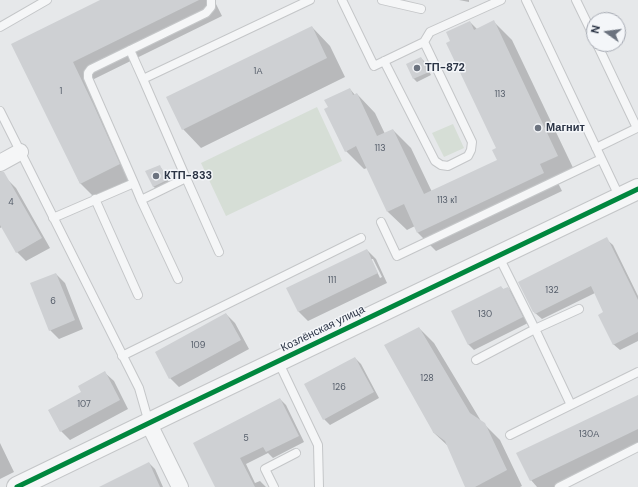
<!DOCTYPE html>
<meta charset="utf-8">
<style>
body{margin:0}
#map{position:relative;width:638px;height:487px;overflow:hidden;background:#e6e8ea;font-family:"DM Sans",sans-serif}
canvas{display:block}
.north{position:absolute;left:586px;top:12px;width:40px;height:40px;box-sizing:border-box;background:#f4f6f9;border:1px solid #a4a8b1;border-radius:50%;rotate:284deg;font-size:11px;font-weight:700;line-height:16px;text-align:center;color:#2b3445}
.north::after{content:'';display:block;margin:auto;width:14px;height:18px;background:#6c737f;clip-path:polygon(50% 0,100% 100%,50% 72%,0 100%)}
</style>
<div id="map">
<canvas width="638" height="487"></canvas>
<div class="north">N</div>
</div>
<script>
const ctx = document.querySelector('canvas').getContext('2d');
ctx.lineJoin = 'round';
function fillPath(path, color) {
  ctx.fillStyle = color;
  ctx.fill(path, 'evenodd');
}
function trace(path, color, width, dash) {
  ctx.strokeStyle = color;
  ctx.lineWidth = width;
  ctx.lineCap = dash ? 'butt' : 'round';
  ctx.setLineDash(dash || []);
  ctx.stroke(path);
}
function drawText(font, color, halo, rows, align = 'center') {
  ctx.font = font + ' "DM Sans",sans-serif';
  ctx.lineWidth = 3;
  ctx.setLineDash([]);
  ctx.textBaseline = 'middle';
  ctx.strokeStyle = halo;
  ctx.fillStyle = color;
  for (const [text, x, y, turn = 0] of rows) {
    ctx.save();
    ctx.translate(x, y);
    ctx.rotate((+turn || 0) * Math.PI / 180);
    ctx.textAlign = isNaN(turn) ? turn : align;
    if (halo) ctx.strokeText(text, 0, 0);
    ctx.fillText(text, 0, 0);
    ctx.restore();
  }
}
fillPath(new Path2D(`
 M317,107L342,161L226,216L201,163Z
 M453,124L464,148L444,157L432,133Z`), '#d6ded6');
fillPath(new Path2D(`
 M102,0H214L222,16L90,81L138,183L99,202L80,183L13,44Z
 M459,0H469V2Z
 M470,22L477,29L494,22L512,40L576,174L558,183L562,191L436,251L418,233L415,226L407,230L388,212L367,168L364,169L346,151L350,89L355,95L357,94L375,113L385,134L393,130L411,148L432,192L498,161L497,149Z
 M312,27L330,46L345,77L201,148L183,129Z
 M421,58L424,61L431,75L417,82L414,79L408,65Z
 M159,166L162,169L169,183L156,189L153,186Z
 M7,179L16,188L50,248L26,261L17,252L2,227L0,228V183Z
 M606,239L613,245L638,296V341L620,350L613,344L605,312L595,293L542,319L534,312Z
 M367,250L376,259L387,283L308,321L299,312L288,288ZM371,259H373L382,277L380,278Z
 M56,274L65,283L83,329L59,339L50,330Z
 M501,287L504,290L508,288L514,294L528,323L474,350L468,344Z
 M226,314L235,323L249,349L179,387L170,378Z
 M419,328L434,343L481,421L500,440L522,486L520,487H466L448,446L433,432Z
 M355,358L361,364L379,398L330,425L324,419Z
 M104,372L114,381L128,409L70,440L61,431L82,392Z
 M638,396V451L564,487H537L531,480Z
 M280,399L286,405L304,442L273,458L268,453L246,464L255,483L260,481L266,487H216Z
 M0,443L14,472L0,479Z
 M149,463L155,469L163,487H102Z`), '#0003');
fillPath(new Path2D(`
 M100,0H199L73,62L94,106L120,164L80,184L11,44Z
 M494,20L558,156L540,164L544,173L417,233L404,204L387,212L356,146L345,152L324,109L328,107L324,100L350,88L353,95L357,93L377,136L393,129L424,194L497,160L492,150L496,148L446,43L450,41L446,32L470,21L474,30Z
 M312,26L327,58L182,130L166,97Z
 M421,57L429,72L413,79L406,64Z
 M160,165L167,180L153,187L145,171Z
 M0,172H4L42,238L16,253L0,225Z
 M607,237L638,300V332L613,345L598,315L603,312L591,286L535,314L534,312H533L518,282Z
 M367,249L378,273L298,312L286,288Z
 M56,273L75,320L49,331L30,283Z
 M501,286L503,289L508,287L523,317L468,345L451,311Z
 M226,313L241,340L169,379L155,352Z
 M419,327L470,413L485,423L507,470L475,487H465L445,441L433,432L384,345Z
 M355,357L374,392L323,420L304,384Z
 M105,371L120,400L60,432L48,410L81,392L78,386Z
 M638,395V429L530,481L516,453Z
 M280,398L299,436L266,452L263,447L240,458L255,487H215L193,443Z
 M149,462L160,487H99Z`), '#ced0d3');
const service = new Path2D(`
 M342,0L374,66L424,42L430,32L501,0
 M382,0L421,9
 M526,0L620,198
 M576,0L594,37
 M0,27L47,0
 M130,50L143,79
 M384,61L435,161L441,165L448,166L468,156L471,150L472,142L424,42
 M0,111L139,388L149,423
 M596,148L637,128L597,44
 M186,178L219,252
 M134,183L141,200L186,178L143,79L310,0
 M95,199L138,295
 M141,200L178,279
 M53,218L134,183L88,78V73L91,69L206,13L211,7V0
 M381,222L397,256L601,159
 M122,356L361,238
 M476,360L535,329L499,257
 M278,361L318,445L319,487
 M571,405L535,329L579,309
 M510,435L638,372
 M274,487L265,469L296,453
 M559,487L638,447`);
const minor = new Path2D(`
 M0,163L20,152
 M149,424L180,487`);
const tertiary = new Path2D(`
 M17,487L176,410L638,189`);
trace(service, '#c4c6c8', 10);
trace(minor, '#c4c6c8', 18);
trace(tertiary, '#c4c6c8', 22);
trace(service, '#f5f6f7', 8);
trace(minor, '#f5f6f7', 16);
trace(tertiary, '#f5f6f7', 20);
trace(new Path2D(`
 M17,487L176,410L638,189`), '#00873e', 5);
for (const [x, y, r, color] of [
 [417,68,4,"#6c737f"],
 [538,128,4,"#6c737f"],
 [156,176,4,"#6c737f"]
]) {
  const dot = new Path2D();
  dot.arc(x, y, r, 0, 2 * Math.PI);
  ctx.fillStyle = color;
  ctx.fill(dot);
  trace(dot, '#f4f6f9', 1.5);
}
drawText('9px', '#545c69', null, [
 ["1А",258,72],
 ["1",61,92],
 ["113",500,95],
 ["113",380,149],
 ["113 к1",447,201],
 ["4",11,203],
 ["111",332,281],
 ["132",552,291],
 ["6",53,302],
 ["130",485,315],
 ["109",198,346],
 ["128",427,379],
 ["126",339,388],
 ["107",84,405],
 ["130А",589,435],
 ["5",246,439]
]);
drawText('bold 11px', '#2b3445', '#f4f6f9', [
 ["ТП-872",425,68],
 ["Магнит",546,128],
 ["КТП-833",164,176]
], 'left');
drawText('11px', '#2b3445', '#f4f6f9', [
 ["Козлёнская улица",323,329,-26]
]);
</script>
